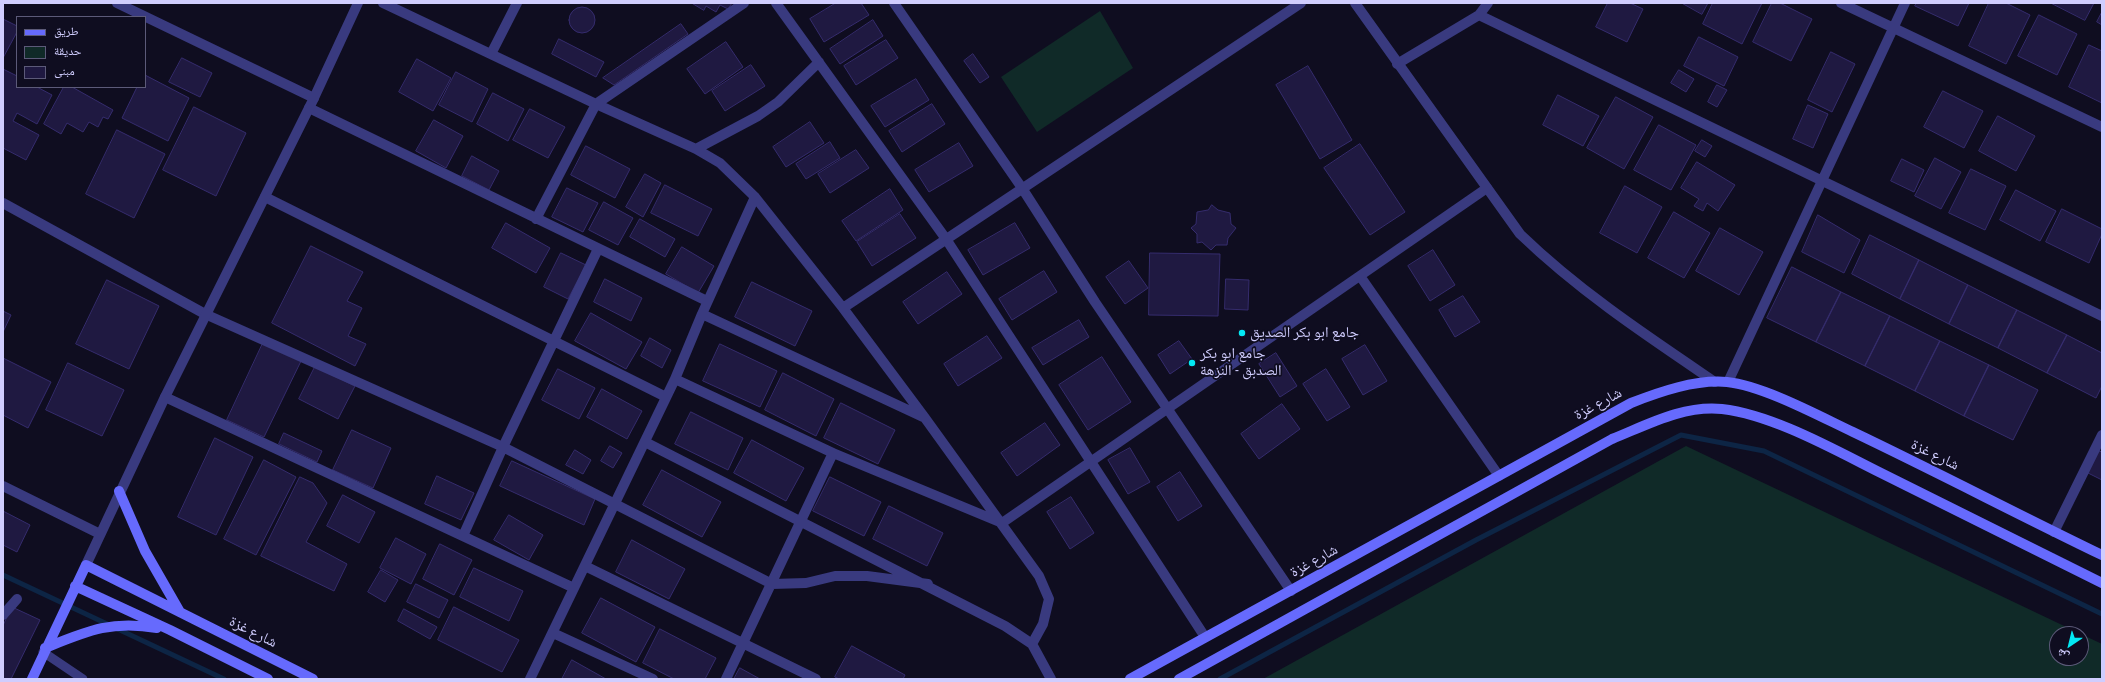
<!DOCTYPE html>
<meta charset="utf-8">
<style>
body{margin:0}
#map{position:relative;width:2105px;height:682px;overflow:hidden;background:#0f0d20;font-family:"PT Sans Narrow","Noto Naskh Arabic",sans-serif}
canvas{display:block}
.frame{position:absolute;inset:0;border:4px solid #d0cdfe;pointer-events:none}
.legend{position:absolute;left:16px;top:16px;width:130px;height:72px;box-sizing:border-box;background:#0f0d20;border:1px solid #5c5a79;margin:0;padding:5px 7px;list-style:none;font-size:12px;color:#d0cdfe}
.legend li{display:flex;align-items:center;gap:8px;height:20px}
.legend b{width:20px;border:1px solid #5c5a79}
.north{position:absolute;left:2049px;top:626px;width:40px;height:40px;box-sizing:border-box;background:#0f0d20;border:1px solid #5c5a79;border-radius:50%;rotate:215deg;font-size:11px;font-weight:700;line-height:16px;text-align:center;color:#d0cdfe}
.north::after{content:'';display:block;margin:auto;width:14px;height:18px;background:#03e9f4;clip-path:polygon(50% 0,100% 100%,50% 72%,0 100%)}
</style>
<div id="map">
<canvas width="2105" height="682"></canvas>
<div class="frame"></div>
<ul class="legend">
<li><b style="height:5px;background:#666afd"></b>طريق</li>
<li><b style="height:11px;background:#102a28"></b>حديقة</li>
<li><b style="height:11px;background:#1f1941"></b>مبنى</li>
</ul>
<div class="north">ش</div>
</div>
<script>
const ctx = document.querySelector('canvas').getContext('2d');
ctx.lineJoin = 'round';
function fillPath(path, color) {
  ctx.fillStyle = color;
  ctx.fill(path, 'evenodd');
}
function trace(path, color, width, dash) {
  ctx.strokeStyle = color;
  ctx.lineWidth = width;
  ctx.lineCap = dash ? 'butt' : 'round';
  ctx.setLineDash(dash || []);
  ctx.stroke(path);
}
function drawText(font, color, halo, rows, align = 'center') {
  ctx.font = font + ' "PT Sans Narrow","Noto Naskh Arabic",sans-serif';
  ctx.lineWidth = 3.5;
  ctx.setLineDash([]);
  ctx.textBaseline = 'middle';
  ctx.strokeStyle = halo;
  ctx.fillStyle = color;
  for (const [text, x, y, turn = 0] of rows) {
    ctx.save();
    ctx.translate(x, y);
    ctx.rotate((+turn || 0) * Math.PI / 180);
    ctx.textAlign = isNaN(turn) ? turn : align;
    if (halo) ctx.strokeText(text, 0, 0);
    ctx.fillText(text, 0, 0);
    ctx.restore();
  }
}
fillPath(new Path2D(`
 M1100,11L1133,68L1037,132L1001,77Z
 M1686,446L2102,644V679H1263ZM2057,634H2081V658H2057Z`), '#102a28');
trace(new Path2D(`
 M3,575L224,679
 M1220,679L1476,540L1681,435L1764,451L2102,614`), '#0d2545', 5);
const building = new Path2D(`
 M692,3H732L728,9L720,5L716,12L706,6L704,10Z
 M836,3H861L869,15L824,42L810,19Z
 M1608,3H1630L1643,9L1627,42L1596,27Z
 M1682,3H1708L1702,14Z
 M1713,3H1762L1742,44L1703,24Z
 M1772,3H1780L1812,19L1791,61L1753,42Z
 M1917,3H1969L1958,26L1915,6Z
 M1989,3H2006L2030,15L2006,64L1969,46Z
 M2051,3H2094L2085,20Z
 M569 20a13 13 0 1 1 26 0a13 13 0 1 1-26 0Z
 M2102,12V25L2097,22Z
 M2039,15L2077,34L2057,75L2018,56Z
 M3,19L17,26V32L3,58Z
 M873,20L883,36L840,64L830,49Z
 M681,24L688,34L614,85L603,78Z
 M1699,37L1738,57L1724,86L1684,66Z
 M559,39L604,62L596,77L552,54Z
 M886,40L898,58L856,85L844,66Z
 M726,42L743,67L705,94L687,69Z
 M2089,45L2102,51V103L2069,87Z
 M1831,52L1855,64L1832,112L1808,100Z
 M973,54L989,77L980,83L964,61Z
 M182,58L212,73L200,97L169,82Z
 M417,59L451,78L433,111L399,92Z
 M751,65L765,86L725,111L712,91Z
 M1308,66L1352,140L1320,159L1276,85Z
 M3,69L17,76V87H37L52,95L37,124L17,113L13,121L39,135L26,160L3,148Z
 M1679,70L1694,79L1686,92L1671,83Z
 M456,72L488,89L472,122L439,105Z
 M145,75L189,98L168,141L122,118L137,87H145Z
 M916,79L929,100L885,127L871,106Z
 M1717,85L1727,90L1717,107L1708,102Z
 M64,87H72L113,110L108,119L103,117L98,127L89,122L83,132L67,123L61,134L44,124Z
 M1943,91L1983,111L1964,148L1924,127Z
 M493,93L524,109L508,141L477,124Z
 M1558,95L1599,116L1583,146L1543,125Z
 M1616,97L1653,117L1624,169L1587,148Z
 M932,104L945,124L902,152L889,131Z
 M1808,105L1828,114L1813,148L1793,139Z
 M194,107L246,133L216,196L163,170Z
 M530,109L565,127L548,158L513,140Z
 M1998,116L2035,136L2016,171L1979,151Z
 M434,120L463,136L446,168L416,151Z
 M810,122L824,143L786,167L773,147Z
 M1659,125L1696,145L1671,190L1634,170Z
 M117,130L165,154L134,218L86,194Z
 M1702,140L1712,146L1705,157L1695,151Z
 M830,142L840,158L806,179L796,164Z
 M959,143L973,166L929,192L915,170Z
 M1360,144L1405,212L1370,235L1324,168Z
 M586,146L630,169L615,198L571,175Z
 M856,150L869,168L830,193L818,174Z
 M472,156L499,171L489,190L462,176Z
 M1935,158L1961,172L1941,209L1915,196Z
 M1902,159L1924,170L1914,192L1891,181Z
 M1697,162L1735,185L1718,211L1707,203L1703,211L1694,206L1699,199L1681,188Z
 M1971,169L2006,186L1985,230L1949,213Z
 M645,174L661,183L643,217L626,207Z
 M665,185L712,209L698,236L651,213Z
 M1625,186L1662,207L1637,253L1600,233Z
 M567,188L598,203L583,232L552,217Z
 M890,189L903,210L856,241L842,221Z
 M2016,190L2056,211L2040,241L2000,220Z
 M604,202L633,218L618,245L589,230Z
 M1212,205L1218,210L1230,213L1231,224L1236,228L1228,238L1227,245H1216L1211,250L1202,242L1197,243V234L1191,228L1196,224L1197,212L1208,210Z
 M2062,209L2102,229V234L2089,263L2046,242Z
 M1674,212L1710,233L1684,278L1648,258Z
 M900,214L916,238L872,266L857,242Z
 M1818,215L1860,240L1844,273L1802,252Z
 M640,219L675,239L665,257L630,237Z
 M506,223L550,248L536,273L492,248Z
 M1015,223L1030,248L983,275L968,250Z
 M1720,228L1763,252L1739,295L1696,271Z
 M1870,235L1919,260L1900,299L1852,274Z
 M311,246L363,272L347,301L362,308L348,336L366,344L355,366L272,323Z
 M682,247L714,266L698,293L666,274Z
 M1433,250L1455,285L1430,301L1408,266Z
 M561,253L586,265L568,299L544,287Z
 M1150,253L1220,254L1218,316L1149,315Z
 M1919,260L1968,285L1949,324L1900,299Z
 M1129,261L1148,288L1125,304L1106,277Z
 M1792,267L1841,292L1816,342L1767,318Z
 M1044,271L1057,292L1012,320L999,299Z
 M947,272L962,294L918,324L903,302Z
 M605,279L642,298L631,321L594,302Z
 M1226,279L1249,280L1248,310L1225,309Z
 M107,280L159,306L129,369L76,344Z
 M752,282L812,311L795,346L735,317Z
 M1968,285L2017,310L1998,348L1949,324Z
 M1841,292L1890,316L1865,366L1816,342Z
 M1463,296L1480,322L1455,337L1439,310Z
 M2017,310L2067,335L2047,373L1998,348Z
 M3,311L11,315L3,332Z
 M591,313L642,342L626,369L575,341Z
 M1890,316L1940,341L1915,391L1865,366Z
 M1079,320L1089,337L1043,365L1032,348Z
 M2067,335L2102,353V386L2096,398L2047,373Z
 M987,336L1002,358L958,386L944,364Z
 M650,338L671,350L662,368L641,356Z
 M264,341L302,359L264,437L227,420Z
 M1179,341L1192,359L1170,374L1158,355Z
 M1940,341L1989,365L1964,416L1915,391Z
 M720,344L777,371L760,407L703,381Z
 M1365,345L1387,381L1363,395L1342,359Z
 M1276,353L1297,386L1280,397L1259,364Z
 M1102,357L1131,402L1088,430L1059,385Z
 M3,358L51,382L28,428L3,415Z
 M68,363L124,390L102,436L46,410Z
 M1989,365L2038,390L2013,440L1964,416Z
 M315,367L355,386L338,419L299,399Z
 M558,369L595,388L579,419L542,400Z
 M1326,369L1350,407L1327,421L1303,384Z
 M783,373L834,399L816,436L765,410Z
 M602,389L642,411L627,439L587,417Z
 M841,403L895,430L878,464L824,438Z
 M1282,404L1300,429L1259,459L1241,434Z
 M691,412L743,438L728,470L675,444Z
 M1045,423L1060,445L1017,476L1001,453Z
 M352,430L391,448L373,488L333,470Z
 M284,433L322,451L317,462L279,444Z
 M215,438L253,457L216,535L178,517Z
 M752,440L804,468L786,501L734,473Z
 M610,446L622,453L613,468L601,461Z
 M1130,448L1150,482L1128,494L1108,460Z
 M575,450L591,460L583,474L566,465Z
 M2099,451L2102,452V480L2088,473Z
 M264,460L296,477L256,555L224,539Z
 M512,461L595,499L584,525L500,486Z
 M662,470L721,502L702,537L643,505Z
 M1180,472L1202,506L1178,521L1157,487Z
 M437,476L474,493L461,520L425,504Z
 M300,477L313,483L327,503L306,542L347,564L334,591L261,556Z
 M830,477L881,502L864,536L813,511Z
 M343,495L375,512L359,543L327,526Z
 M1071,497L1094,533L1070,549L1047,512Z
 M889,506L943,533L927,566L873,539Z
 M3,511L30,525L17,552L3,545Z
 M509,515L543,535L529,560L494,540Z
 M396,538L426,554L411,584L380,568Z
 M632,540L685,569L669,599L616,572Z
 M440,544L472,560L454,595L423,579Z
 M474,568L523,591L509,621L460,597Z
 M381,570L398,580L385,602L368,592Z
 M416,584L448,600L439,618L407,602Z
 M601,598L655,627L636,662L582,633Z
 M12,607L40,620L11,679H3V626Z
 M454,607L519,640L502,672L438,640Z
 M404,609L437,627L430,639L398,621Z
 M660,629L716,658L705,679H674L643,663Z
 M852,646L905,675L903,679H839L835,677Z
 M572,660L606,679H562Z
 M740,668L760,679H734Z`);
fillPath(building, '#1f1941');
trace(building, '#352c6d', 1);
trace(new Path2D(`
 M43,652L83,679`), '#393a7f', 9);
trace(new Path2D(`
 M117,3L314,98
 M383,3L596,104L696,149L720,163L755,197L843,308L925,418L1039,576L1049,599L1043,624L1032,644
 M776,3L946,239L1205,637
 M894,3L1022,188L1095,302L1291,591
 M1841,3L2102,127
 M1479,15L2102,316
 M491,54L517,3
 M1397,64L1479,15L1488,3
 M309,108L707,301
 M696,149L758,116L778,102L819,62
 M265,197L666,397
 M3,203L205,314L503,447L772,584L806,583L835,576H867L928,584
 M536,219L596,104L744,3
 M1360,276L1499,476
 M843,308L1301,3
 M702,314L923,417
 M675,379L833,453L1002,523L1487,188
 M1728,382L1905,3
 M165,397L574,588
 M645,442L1005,626L1032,644L1051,679
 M3,486L100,534
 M2054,532L2102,435
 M463,536L503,447L598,249
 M585,566L816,679
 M3,615L17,599
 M553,633L653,679
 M530,679L675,379L702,314L755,197
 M726,679L833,453`), '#393a7f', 10);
trace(new Path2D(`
 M1355,3L1520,234C1579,291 1647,336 1715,382
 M86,565L165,397L314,98L358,3`), '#393a7f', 10);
trace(new Path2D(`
 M119,491L145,551L180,612
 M75,586L170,630L268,679
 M45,648C87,631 111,620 157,628
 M32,679L86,565L313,679
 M1130,679L1631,403C1659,392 1696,379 1727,382C1764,386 1819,416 1853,432C1937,472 2019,515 2102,555
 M1179,679L1612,439C1647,425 1683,405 1722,409C1773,415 1833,449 1879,472C1953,509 2028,546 2102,583`), '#666afd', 10);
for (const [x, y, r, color] of [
 [1242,333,4,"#03e9f4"],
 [1192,363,4,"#03e9f4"]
]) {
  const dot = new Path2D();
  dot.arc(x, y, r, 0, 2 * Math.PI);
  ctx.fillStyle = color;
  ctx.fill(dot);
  trace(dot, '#0f0d20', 1.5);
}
drawText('15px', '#d0cdfe', '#0f0d20', [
 ["جامع ابو بكر الصديق",1250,333],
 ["جامع ابو بكر",1200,354],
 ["الصدبق - النزهة",1200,371]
], 'left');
drawText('15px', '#d0cdfe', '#0f0d20', [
 ["شارع غزة",1598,404,-28],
 ["شارع غزة",1935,455,26],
 ["شارع غزة",1314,561,-29],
 ["شارع غزة",253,632,27]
]);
</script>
